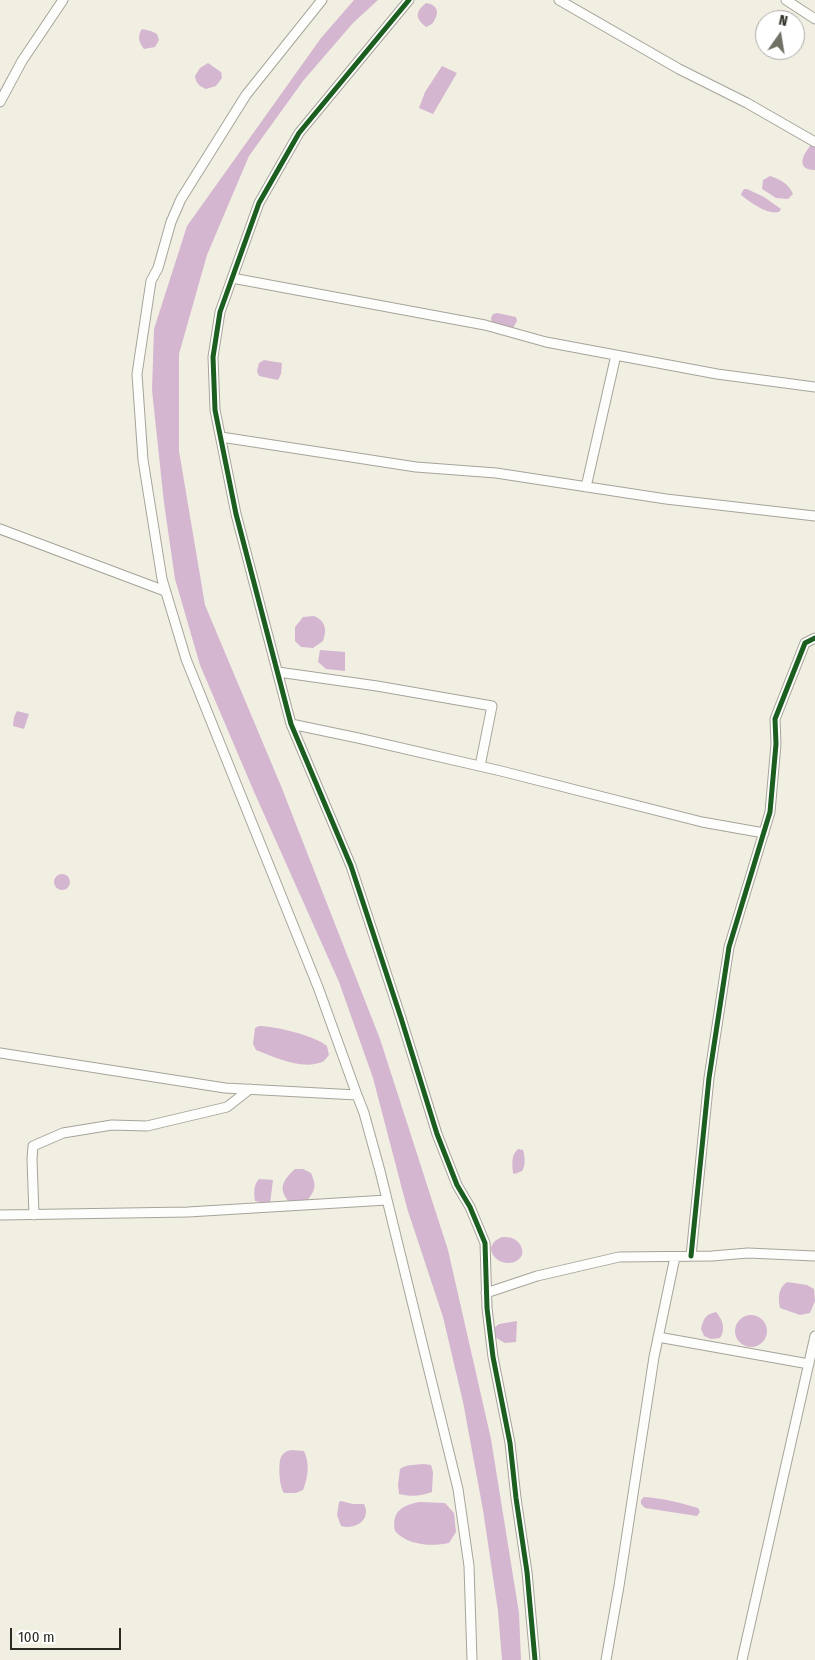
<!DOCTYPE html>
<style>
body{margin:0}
#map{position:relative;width:815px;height:1660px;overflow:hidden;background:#f1efe2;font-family:"Fira Sans Condensed",sans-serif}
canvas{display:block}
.north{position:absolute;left:755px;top:10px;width:50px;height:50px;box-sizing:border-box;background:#fff;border:1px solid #abaaa7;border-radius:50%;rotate:13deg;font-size:14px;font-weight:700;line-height:20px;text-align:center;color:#2c2b22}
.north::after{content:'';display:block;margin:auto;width:18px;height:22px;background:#717065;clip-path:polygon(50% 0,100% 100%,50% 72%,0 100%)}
.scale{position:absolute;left:10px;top:1628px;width:111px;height:22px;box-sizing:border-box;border:2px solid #2c2b22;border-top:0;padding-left:6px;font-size:15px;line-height:18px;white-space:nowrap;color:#2c2b22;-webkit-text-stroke:4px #fff;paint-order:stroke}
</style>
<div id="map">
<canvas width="815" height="1660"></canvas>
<div class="north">N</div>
<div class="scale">100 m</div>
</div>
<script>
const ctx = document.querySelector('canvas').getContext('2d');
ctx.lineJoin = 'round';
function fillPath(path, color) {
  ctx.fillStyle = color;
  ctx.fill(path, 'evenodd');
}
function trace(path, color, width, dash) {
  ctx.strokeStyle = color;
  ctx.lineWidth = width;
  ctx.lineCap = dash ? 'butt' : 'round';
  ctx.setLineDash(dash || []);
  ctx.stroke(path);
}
fillPath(new Path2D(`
 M354,0H378L353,23L303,81L249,156L207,255L179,354V451L205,605L281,786L380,1039L448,1250L491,1439L519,1613L521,1660H502L498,1611L483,1510L463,1402L443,1317L407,1208L373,1078L339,982L255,794L200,665L175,579L164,503L152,390L154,329L187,226L321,38Z
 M426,3C439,5 440,14 432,24L426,27C415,18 415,12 426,3Z
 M142,29L151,31L157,34L159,40L155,47L144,49C139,43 137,36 142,29Z
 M208,63L221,72L222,78L216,86L206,89C199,86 196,83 195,76L200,68Z
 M442,66L457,73L433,114L419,108L425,92Z
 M811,145H815V170C795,170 803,154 811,145Z
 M770,176C780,179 789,184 793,194L788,199L776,198L762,189L763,180Z
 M744,189H747L764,197L781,209L779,212C767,215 752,203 742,196L741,194Z
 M497,313L516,317L517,321L513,328L510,329L492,324L491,318L493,314Z
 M264,360L282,363L281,374L278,380L259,376L257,371L259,363Z
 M314,616C326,621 327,630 323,641L313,648L301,647L295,641V627L303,617Z
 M320,650L345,652V671L326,669L318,662Z
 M17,711L29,714L24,729L13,726L14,717Z
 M54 882a8 8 0 1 1 16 0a8 8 0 1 1-16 0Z
 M259,1026C275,1026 316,1036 327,1046L329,1055L324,1061C304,1071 276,1058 256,1050L253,1044L255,1028Z
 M518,1149L523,1150C525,1157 526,1165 522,1171L515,1174L513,1173C512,1164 511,1155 518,1149Z
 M295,1169H303L311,1173C317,1187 315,1190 307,1201L290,1203C277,1189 283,1180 295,1169Z
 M259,1179L273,1180L270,1204L255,1201C254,1194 253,1185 259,1179Z
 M502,1237C506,1237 510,1237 514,1239C520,1242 526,1252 520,1258C505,1274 475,1248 502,1237Z
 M787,1282L807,1285L814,1289L815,1301L810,1313L800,1315L780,1308C778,1298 778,1288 787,1282Z
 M716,1312C723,1320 726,1329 720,1338L711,1339L704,1336L701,1329C703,1319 706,1314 716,1312Z
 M735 1331a16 16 0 1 1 32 0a16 16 0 1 1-32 0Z
 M517,1321L516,1342L505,1343L496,1338L494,1328L499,1324Z
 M291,1450L304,1451C310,1463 308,1478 303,1490L296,1493H284C279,1487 278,1464 281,1457C284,1452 287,1451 291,1450Z
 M424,1464L431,1465L433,1472L432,1492C421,1496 412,1497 399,1494L398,1485L400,1469C406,1464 416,1465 424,1464Z
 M644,1497C662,1498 681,1503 698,1508L700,1512L697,1516L645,1508L641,1504V1500Z
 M341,1501L353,1504H364C372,1520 355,1530 341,1526L337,1515L339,1502Z
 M420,1502L445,1503L454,1513L456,1532L449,1543C431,1547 407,1545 395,1531C391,1511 403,1505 420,1502Z`), '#d5b6d1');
const minor = new Path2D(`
 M322,0L246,95L181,199L171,222L158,268L151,281L137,374L143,460L162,579L186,659L318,987L357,1095
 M409,0L299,133L259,203L220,312L213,357L215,410L236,514L291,724L351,866L401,1018L437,1134L457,1185L470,1207L485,1243L487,1308L493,1357L510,1443L516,1498L527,1572L535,1660
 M559,0L679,69L747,103L815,142
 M786,0L815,19
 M0,102L22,61L63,0
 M232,278L485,325L546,342L717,374L815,387
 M221,437L416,467L496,473L666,499L815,516
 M586,487L616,355
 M0,529L165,591
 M278,672L377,686L492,706L480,766
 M291,724L358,738L501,771L702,822L764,833
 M0,1053L225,1088L357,1095L364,1113L380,1171L458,1489L469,1566L472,1660
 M0,1215L188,1212L387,1200
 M34,1215L32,1159L33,1146L63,1133L112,1125L147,1126L227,1107L250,1089
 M691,1256L709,1078L729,947L770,812L776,744L775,719L805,643L815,638
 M486,1293L537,1276L619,1257L712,1256L748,1253L815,1256
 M658,1337L809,1364
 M606,1660L619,1586L654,1357L675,1257
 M742,1660L815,1336`);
trace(minor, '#a6a49a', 11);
trace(minor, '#fdfdfb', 9);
trace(new Path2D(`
 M409,0L299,133L259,203L220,312L213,357L215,410L236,514L291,724L351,866L401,1018L437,1134L457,1185L470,1207L485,1243L487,1308L493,1357L510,1443L516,1498L527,1572L535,1660
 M691,1256L709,1078L729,947L770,812L776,744L775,719L805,643L815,638`), '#1b5e20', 5);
</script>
